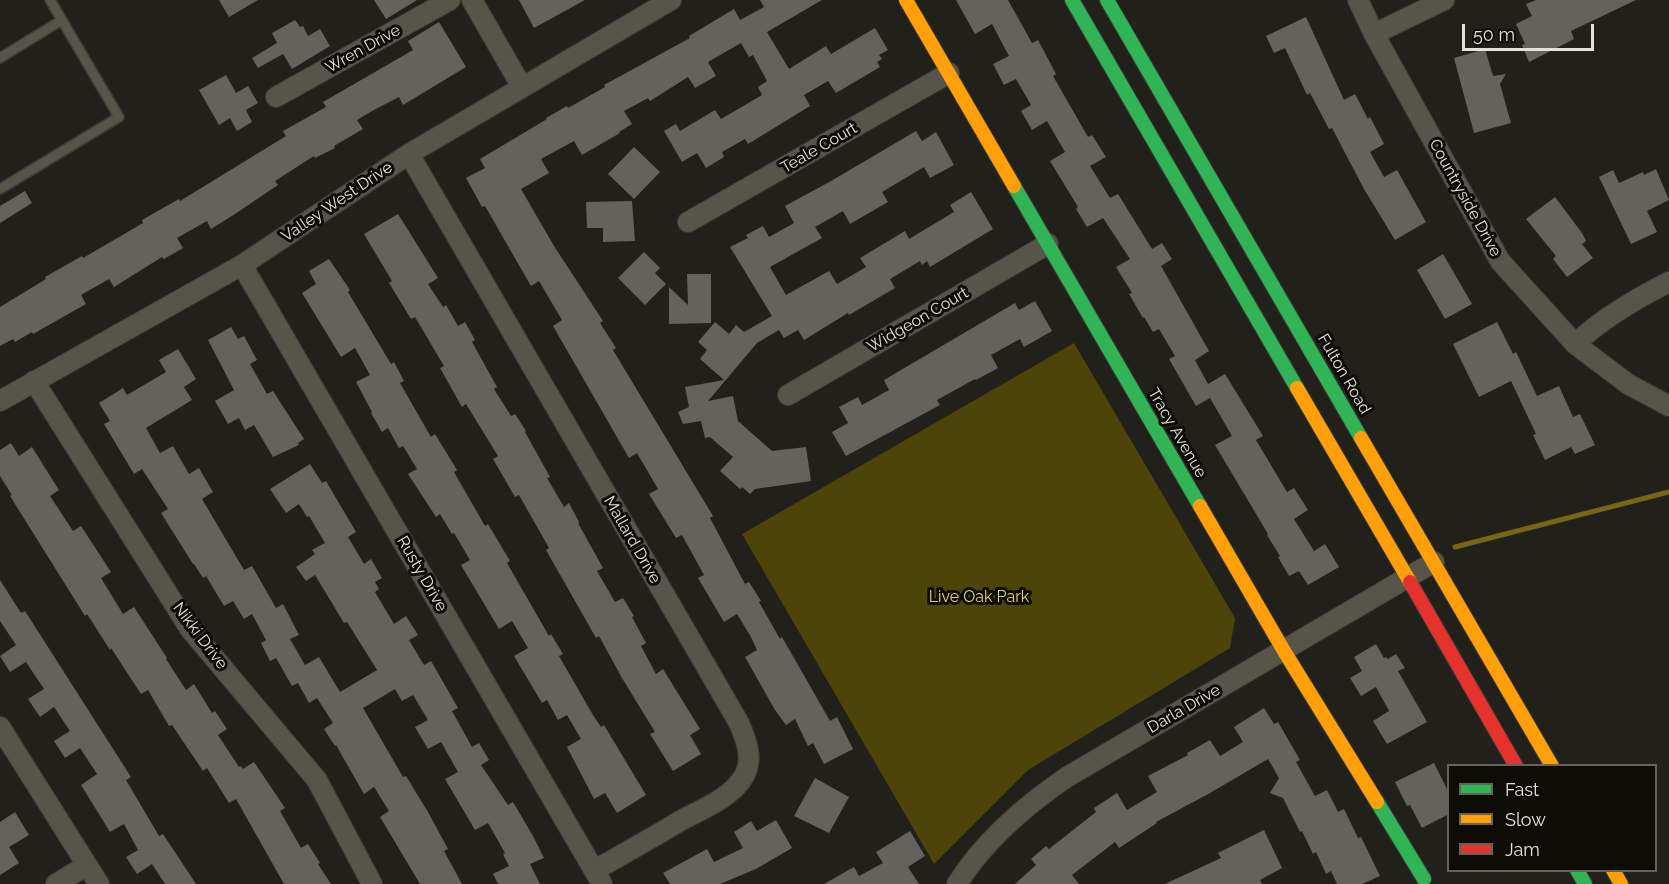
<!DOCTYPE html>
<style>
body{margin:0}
#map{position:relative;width:1669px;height:884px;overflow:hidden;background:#22201a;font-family:Raleway,sans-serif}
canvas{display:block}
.legend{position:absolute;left:1447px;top:764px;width:210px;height:108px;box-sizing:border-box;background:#0d0c07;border:2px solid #63625b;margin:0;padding:8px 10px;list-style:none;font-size:18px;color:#e4e2da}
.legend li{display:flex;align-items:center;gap:12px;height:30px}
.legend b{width:30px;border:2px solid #63625b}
.scale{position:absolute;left:1462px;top:24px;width:132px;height:27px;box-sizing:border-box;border:3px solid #e4e2da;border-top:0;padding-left:8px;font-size:18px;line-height:21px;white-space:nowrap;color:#e4e2da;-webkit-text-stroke:4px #0d0c07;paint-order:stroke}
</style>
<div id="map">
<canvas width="1669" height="884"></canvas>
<ul class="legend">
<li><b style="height:8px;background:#30b455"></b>Fast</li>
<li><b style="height:8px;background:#ff9f0a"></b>Slow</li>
<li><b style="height:8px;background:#e5322d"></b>Jam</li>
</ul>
<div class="scale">50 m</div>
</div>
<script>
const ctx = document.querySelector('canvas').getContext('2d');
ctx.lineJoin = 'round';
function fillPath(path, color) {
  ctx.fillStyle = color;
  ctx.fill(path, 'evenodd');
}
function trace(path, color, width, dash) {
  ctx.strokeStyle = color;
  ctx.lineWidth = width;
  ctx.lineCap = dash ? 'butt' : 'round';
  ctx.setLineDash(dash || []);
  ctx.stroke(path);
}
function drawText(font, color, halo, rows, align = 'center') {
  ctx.font = font + ' Raleway,sans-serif';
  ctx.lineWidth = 6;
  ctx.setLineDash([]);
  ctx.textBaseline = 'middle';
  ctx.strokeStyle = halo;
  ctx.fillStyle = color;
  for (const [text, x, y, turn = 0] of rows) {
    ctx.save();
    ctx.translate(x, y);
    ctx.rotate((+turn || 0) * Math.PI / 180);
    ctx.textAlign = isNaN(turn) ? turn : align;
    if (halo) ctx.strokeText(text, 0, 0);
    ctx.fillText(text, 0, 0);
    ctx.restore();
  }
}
fillPath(new Path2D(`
 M1074,343L1235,618L1230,648L1028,770L934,864L742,534Z`), '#4d4409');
trace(new Path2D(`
 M1455,547L1669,492`), '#756715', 5);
fillPath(new Path2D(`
 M219,0H258L229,17Z
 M374,0H417L386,19Z
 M519,0H585L534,28Z
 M760,0H822L767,32L789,69L826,46L831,54L875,28L888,50L879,55L882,59L877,62L880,67L836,93L828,81L804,95L810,106L748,144L745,139L722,152L724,157L706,168L697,153L682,162L664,131L676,124L680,131L715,110L721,119L762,95L758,87L767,81L753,55L749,57L741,43L708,62L716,76L695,88L688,77L650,101L648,98L624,111L632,124L619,132L620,133L582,155L574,141L541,159L549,173L521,189L554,246L603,321L600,323L616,348L613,350L713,516L710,518L745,584L749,582L761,601L759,602L780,639L782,637L830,721L837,717L853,749L824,764L813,743L808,746L795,719L786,725L775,710L745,657L757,650L751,637L737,614L724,622L698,578L704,575L682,535L676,538L649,494L658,489L637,453L629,458L553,326L562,320L539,281L531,286L485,206L482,207L466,178L485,168L480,159L547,119L546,118L567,106L568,108L605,87L604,85L690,38L689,36L734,9L740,20L764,7Z
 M956,0H1008L1032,43L1038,40L1056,74L1053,76L1088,137L1092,135L1106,157L1090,166L1110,198L1118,194L1152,249L1162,243L1172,259L1161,266L1209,351L1195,360L1208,384L1225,374L1263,436L1256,440L1287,492L1294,488L1308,510L1294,519L1314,551L1325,544L1339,567L1308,585L1299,571L1289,576L1278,557L1280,556L1267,535L1268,534L1215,445L1232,436L1210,398L1196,406L1169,359L1175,356L1159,329L1153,332L1144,317L1143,318L1129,294L1132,293L1116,267L1130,259L1103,218L1087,227L1076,209L1078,207L1050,161L1065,152L1047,121L1032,130L1021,111L1031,105L1016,79L1004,85L993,64L1009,56L992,24L975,34Z
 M1536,0H1636L1571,31L1574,39L1529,62L1522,45L1525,44L1516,24L1532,16L1526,4Z
 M1306,17L1344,100L1355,94L1368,119L1370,117L1384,144L1370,152L1384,177L1397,170L1426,222L1395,240L1364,189L1332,128L1329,129L1310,93L1307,95L1285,48L1274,53L1266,36Z
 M295,20L300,27L303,26L308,36L320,29L330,46L292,69L283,54L258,68L252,58L277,43L272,33Z
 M439,22L466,67L403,105L399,97L372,111L357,120L363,129L334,146L335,148L315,158L314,156L275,181L278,185L235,214L211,229L207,221L177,238L183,248L164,259L162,257L114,287L109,279L81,295L86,304L33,334L32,332L15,342L13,339L0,346V307L46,279L45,277L82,256L83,258L143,223L142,220L179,199L180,201L286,136L283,131L326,107L323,102L413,50L408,41Z
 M1485,49L1493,76L1506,74L1500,84L1511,123L1474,133L1454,58Z
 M226,75L236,93L248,86L258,103L246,110L252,122L237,131L230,118L219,125L199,90Z
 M916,131L922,141L936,132L954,165L930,178L924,167L882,192L888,202L850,224L843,211L815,227L822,238L770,267L786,295L829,271L837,284L866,267L860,258L905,231L909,239L954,212L950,205L971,192L993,229L930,267L927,261L922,265L920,261L890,279L895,288L849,315L848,313L804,340L798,330L784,338L779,330L757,343L708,401L733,396L738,421L772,451L806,447L811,481L755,489L750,494L742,487L740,489L720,471L733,457L710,437L705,438L701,421L683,424L678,412L689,407L685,387L724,380L700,359L707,350L698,342L715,322L729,334L736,325L744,332L772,316L730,247L748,238L746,235L763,226L769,237L794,223L785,206L831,181Z
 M634,147L660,172L634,199L608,174Z
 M1656,169L1669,200L1647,211L1657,232L1631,244L1599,177L1613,170L1619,183L1643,172L1644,175Z
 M25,191L32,203L0,223V206Z
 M1555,197L1582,233L1586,241L1582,244L1593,258L1567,277L1553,259L1556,256L1526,219Z
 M632,201L635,241L603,242V228H587L586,202Z
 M398,214L438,278L428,284L443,307L446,305L458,326L465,322L475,340L472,342L497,387L494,389L511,416L515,414L526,431L525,432L550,477L547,478L564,507L569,503L579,522L578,523L603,568L597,571L615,602L623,598L634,616L632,617L646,643L641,646L656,674L663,669L700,729L690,735L701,754L673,771L650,734L655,732L622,678L599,636L596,638L546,550L549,548L519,495L515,497L493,459L498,456L466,404L462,407L440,368L444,366L415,317L411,319L389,283L392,281L364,234Z
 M644,252L660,268L655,273L666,284L645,305L618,278Z
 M1443,254L1472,304L1445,319L1417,270Z
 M329,259L350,290L348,292L391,364L394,362L404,381L400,383L431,437L435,434L457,470L454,472L485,526L488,524L510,561L507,563L549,636L551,634L563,654L559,656L593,715L601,727L604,725L646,795L617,813L605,793L594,799L567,747L581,739L567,715L558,720L547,700L542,703L514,656L528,648L512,621L499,629L461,565L470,560L454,533L452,534L440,514L436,517L408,474L417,469L403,446L399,448L388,428L382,432L371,413L372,412L356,382L370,375L355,348L341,357L302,293L316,284L309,271Z
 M687,274H711V323L669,324V287L688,305Z
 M1035,301L1052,331L1024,347L1020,339L991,355L998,368L976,380L975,379L937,400L940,405L846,456L832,432L848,423L839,407L858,397L862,405L889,390L884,380L1015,303L1019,310Z
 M1497,322L1513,354L1516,352L1537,396L1559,386L1573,417L1580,414L1595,445L1575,454L1571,447L1545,460L1533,435L1536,434L1511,381L1479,397L1453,344Z
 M231,327L238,339L244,336L257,360L250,364L267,394L273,391L304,439L298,443L299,445L273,457L254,425L245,430L239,418L228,424L215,401L234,390L208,340Z
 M178,349L196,379L184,387L192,400L146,428L160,453L173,446L189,474L199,468L213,492L202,499L244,570L252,566L276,608L283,604L299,635L290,639L305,665L319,657L340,692L377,670L347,622L344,623L315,575L306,581L296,567L315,554L312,550L325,543L309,516L307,517L299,504L286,513L270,489L310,464L322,483L326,481L356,532L348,537L364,564L371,559L382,578L375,582L379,589L375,592L394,624L406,616L418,635L409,640L424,665L431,661L458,708L452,711L472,747L479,743L489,760L481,765L508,805L513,802L533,836L544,858L530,864L540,884H498L493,874L509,866L503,854L505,853L488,823L475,830L445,779L458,772L441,742L428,749L415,727L428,720L413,695L402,701L395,689L363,708L403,777L406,776L428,812L448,849L444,851L462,884H420L380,817L389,811L374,787L364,794L336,745L335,746L324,729L333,723L317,698L309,703L298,683L292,686L276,658L270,661L261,643L266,640L252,614L244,619L233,601L224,606L206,576L203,578L194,564H193L161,513L168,509L153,486L142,469L134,474L104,424L110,421L99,403L123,388L127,395L166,372L159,360Z
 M11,443L19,456L32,447L59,490L50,496L73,531L81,526L111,572L101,578L123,614L134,607L167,658L166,659L186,690L194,684L212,713L215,711L227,729L218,735L239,767L241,766L243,769L254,762L285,808L280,811L301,848L308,844L320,863L318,864L331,884H284L236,799L229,803L207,768L203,771L172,725L169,726L148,690L141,694L111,648L110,650L87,614L85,616L10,496L12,495L0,476V450Z
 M0,580L21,613L25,611L131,777L126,780L159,836L163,834L196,884H165L152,864L137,874L126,857L138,850L124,824L110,832L81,785L97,774L80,748L65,758L54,741L70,731L54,707L40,717L28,699L44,689L26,662L10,672L0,656L16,645L0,621Z
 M1376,644L1384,658L1386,657L1388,659L1396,654L1405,668L1398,671L1427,722L1387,744L1373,721L1389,711L1376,687L1361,696L1350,678L1362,671L1354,657Z
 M1264,708L1274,724L1278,722L1300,760L1296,762L1315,796L1327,790L1338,812L1344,809L1358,838L1361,837L1380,876L1362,884H1337L1331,871L1326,874L1316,852L1313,854L1302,831L1300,832L1283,798L1270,793L1279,778L1268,759L1210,793L1156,822L1157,823L1119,848L1115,842L1072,875L1079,884H1015L1036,865L1031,859L1046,846L1049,849L1096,812L1094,808L1117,793L1127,810L1157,792L1148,776L1188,755L1187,753L1210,740L1220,756L1243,742L1234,727Z
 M1434,763L1449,793V814L1422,828L1410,805L1407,806L1395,782Z
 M815,778L849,797L829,833L794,816Z
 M15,812L29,835L9,847L19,863L0,875V822Z
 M776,820L792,848L756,869L720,884H670L663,873L707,849L714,862L743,848L734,832L751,821L757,831Z
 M1264,830L1282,868L1260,880L1262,884H1165L1221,858L1218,853Z
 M910,831L925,856L908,867L919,884H824L854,867L859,876L883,863L876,852Z`), '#63625d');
const lane = new Path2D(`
 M0,58L62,20
 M0,189L119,117L50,0`);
const street = new Path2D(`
 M472,0L522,87
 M1358,0L1374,34L1500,261L1575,344L1628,384L1669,406
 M1374,34L1444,0
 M276,97L450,0
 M409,154L739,723C746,739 754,759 744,776C732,798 700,810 680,821C652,838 623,854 595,870
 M688,222L949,73
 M242,265L602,884
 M1575,344C1603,318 1635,299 1669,282
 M34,381L190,629L317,780L372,884
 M788,395L1048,244
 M0,401L242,265L409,154L671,0
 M0,727L99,884
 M56,884L87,865
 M957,884C984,841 1026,805 1067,777L1434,562`);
const fast = new Path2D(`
 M1072,0L1297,388
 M1107,0L1361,438
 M1014,186L1200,506
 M1377,802L1424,879
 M1577,870L1585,884`);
const slow = new Path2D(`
 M906,0L1014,186
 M1297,388L1410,582
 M1361,438L1552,766
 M1200,506L1284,651L1377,802
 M1613,870L1621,884`);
const jam = new Path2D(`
 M1410,582L1516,766`);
trace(lane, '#3c3a36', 12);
trace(street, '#3c3a36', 22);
trace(fast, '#3c3a36', 16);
trace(slow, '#3c3a36', 16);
trace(jam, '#3c3a36', 16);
trace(lane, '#57554a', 9);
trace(street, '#57554a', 20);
trace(fast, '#30b455', 14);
trace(slow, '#ff9f0a', 14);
trace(jam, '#e5322d', 14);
drawText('16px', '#e4e2da', '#0d0c07', [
 ["Wren Drive",363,49,-29],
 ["Teale Court",819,148,-30],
 ["Countryside Drive",1465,198,61],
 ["Valley West Drive",337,202,-34],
 ["Widgeon Court",918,320,-30],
 ["Fulton Road",1344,374,60],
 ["Tracy Avenue",1177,433,60],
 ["Mallard Drive",632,540,60],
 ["Rusty Drive",422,574,60],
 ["Nikki Drive",200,636,53],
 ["Darla Drive",1184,709,-30]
]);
drawText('16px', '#e7d362', '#0d0c07', [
 ["Live Oak Park",979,597]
]);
</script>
